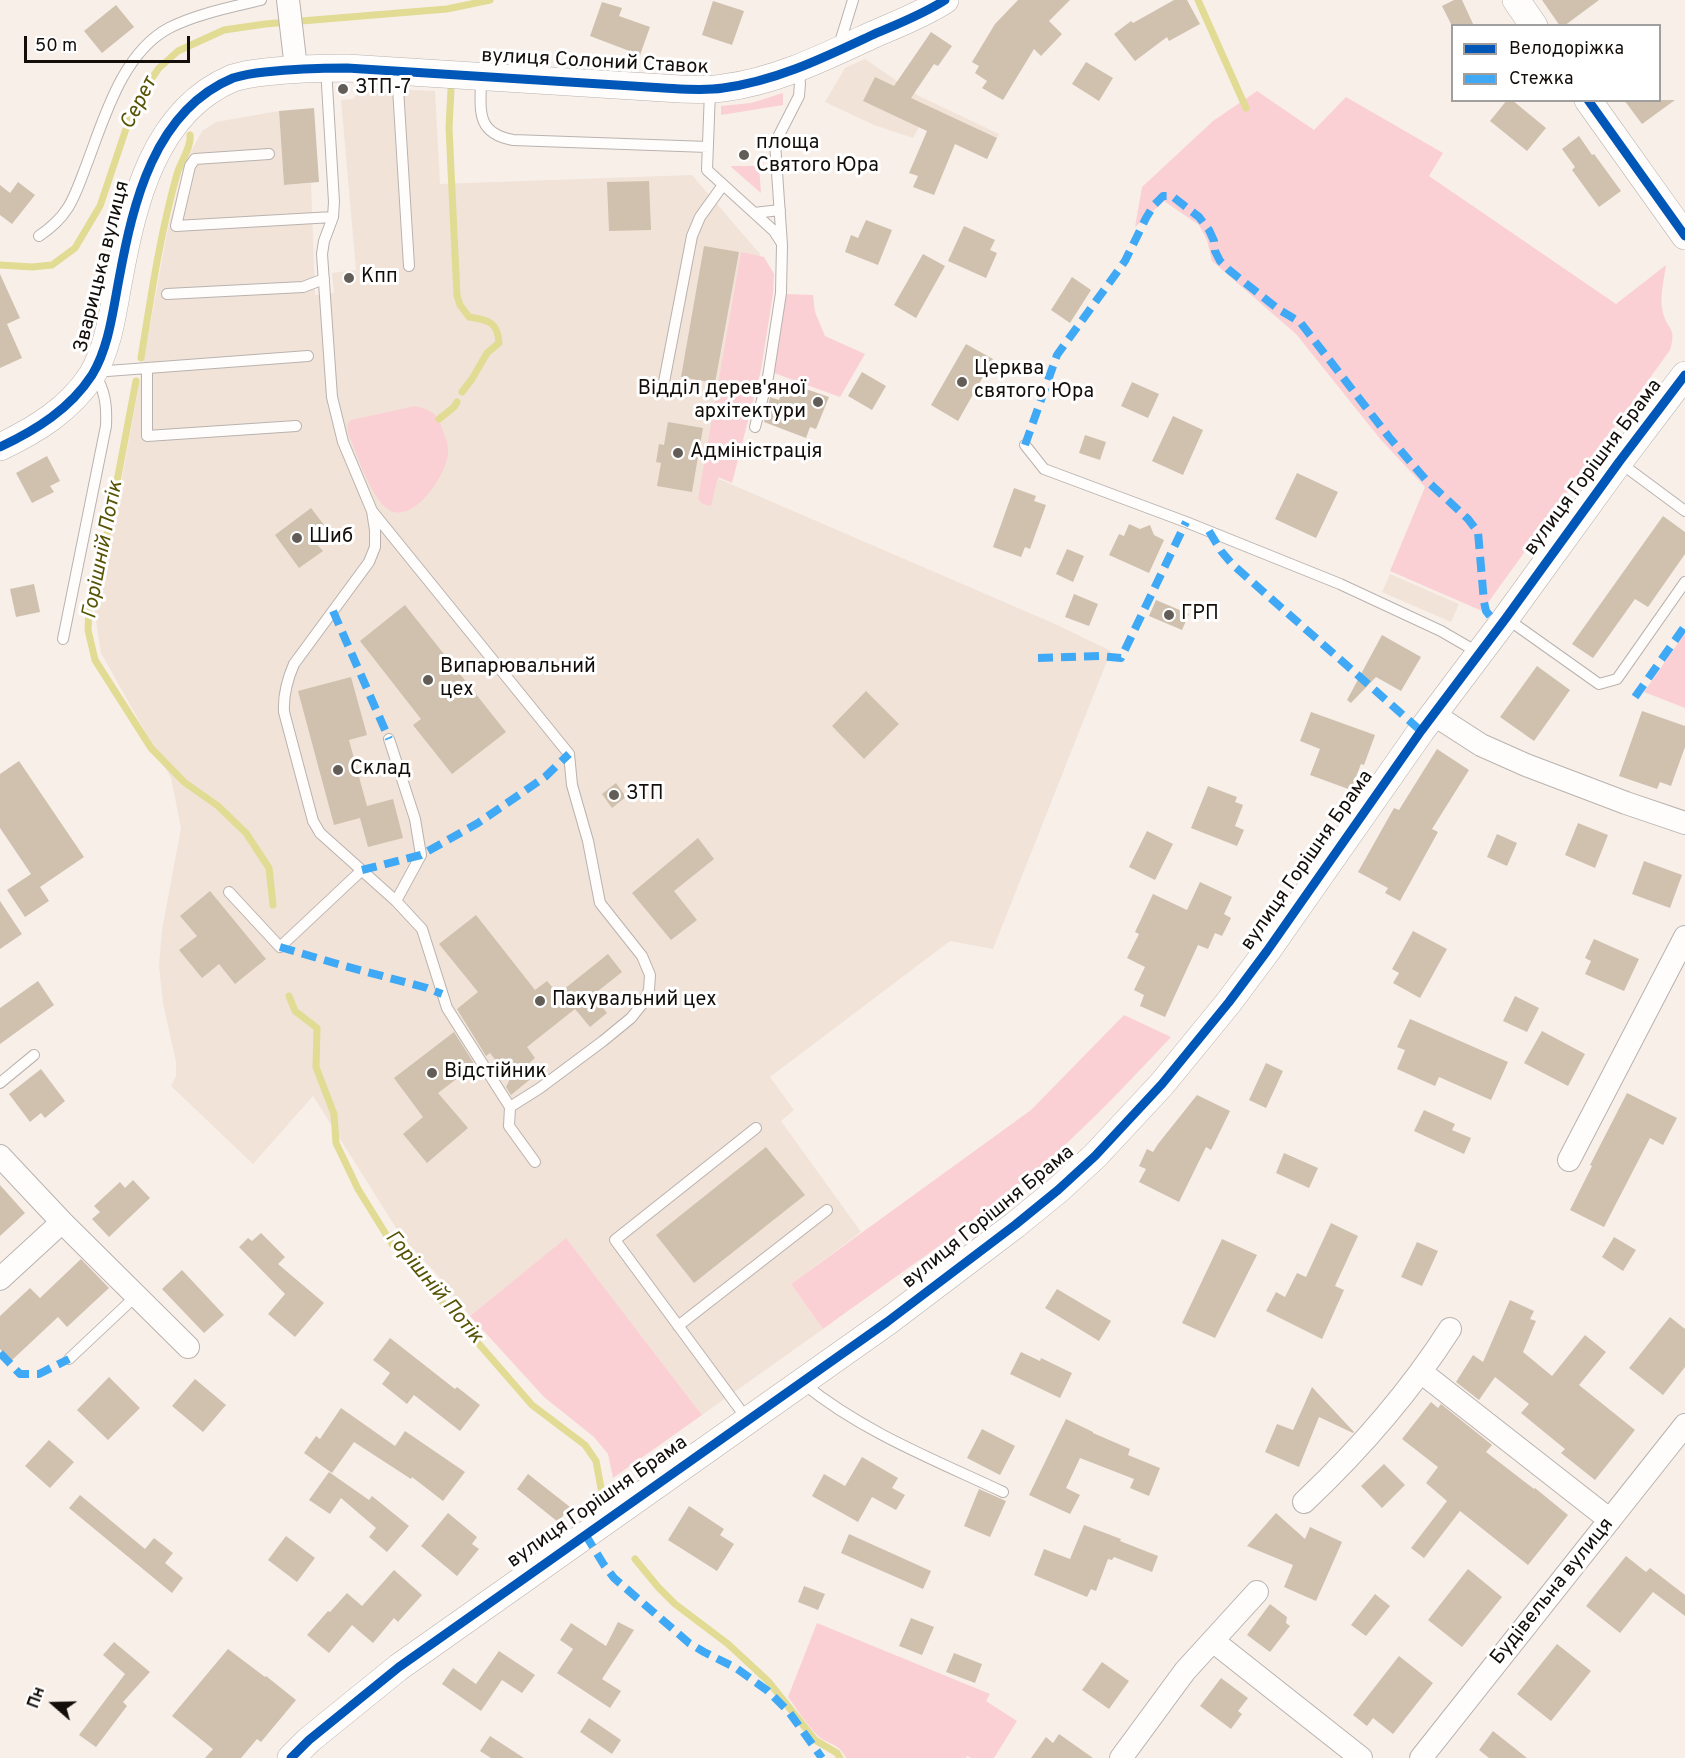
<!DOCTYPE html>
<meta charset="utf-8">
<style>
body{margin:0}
#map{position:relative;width:1685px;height:1758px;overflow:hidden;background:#f8efe9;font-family:Overpass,sans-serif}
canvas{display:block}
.legend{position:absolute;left:1451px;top:24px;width:210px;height:78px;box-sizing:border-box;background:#fff;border:2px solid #a19f9d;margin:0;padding:8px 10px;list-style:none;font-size:18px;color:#130e0a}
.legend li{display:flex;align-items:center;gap:12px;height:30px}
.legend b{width:30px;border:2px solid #a19f9d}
.north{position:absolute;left:24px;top:1674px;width:60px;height:60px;-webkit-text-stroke:4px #fff;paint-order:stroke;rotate:290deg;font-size:16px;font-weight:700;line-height:24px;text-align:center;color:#130e0a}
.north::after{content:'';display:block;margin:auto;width:21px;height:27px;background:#130e0a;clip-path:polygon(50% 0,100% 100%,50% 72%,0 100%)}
.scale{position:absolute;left:24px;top:36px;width:166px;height:27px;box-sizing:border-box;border:3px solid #130e0a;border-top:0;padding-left:8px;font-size:18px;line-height:21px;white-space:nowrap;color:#130e0a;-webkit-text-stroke:4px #fff;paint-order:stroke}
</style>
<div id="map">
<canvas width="1685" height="1758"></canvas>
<ul class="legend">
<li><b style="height:8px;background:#0057b8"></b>Велодоріжка</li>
<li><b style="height:8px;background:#3fa9f5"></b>Стежка</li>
</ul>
<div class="north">Пн</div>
<div class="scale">50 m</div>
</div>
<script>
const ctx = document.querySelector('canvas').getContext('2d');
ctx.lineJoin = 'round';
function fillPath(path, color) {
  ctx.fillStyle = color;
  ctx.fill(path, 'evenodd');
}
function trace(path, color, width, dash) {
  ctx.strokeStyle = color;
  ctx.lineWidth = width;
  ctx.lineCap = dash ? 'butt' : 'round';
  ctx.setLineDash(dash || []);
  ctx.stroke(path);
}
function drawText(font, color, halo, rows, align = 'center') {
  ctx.font = font + ' Overpass,sans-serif';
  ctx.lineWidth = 6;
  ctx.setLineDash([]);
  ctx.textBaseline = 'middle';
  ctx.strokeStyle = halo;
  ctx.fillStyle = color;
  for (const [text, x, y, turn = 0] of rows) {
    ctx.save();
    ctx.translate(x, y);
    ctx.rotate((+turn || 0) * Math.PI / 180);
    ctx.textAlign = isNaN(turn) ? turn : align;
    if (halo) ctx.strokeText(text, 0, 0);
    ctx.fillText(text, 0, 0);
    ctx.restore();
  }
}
fillPath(new Path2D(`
 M865,59L919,96L999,134L987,159L919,127L913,138L874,125L825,102L845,68Z
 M362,88L435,91L440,184L692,175L760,254L719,479L1055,624L1111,651L993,949L950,941L770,1077L794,1110L781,1121L861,1232L791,1284L823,1329L702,1415L566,1239L470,1316L435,1272L403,1239L313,1096L253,1164L171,1086L176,1076V1062L163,1003L159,966L162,930L181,828L171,778L101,653L93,602L121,483L167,233L184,164L202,131L216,122L279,111L284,185L311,183L315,295L334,293L332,273L356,270L341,100L353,99Z
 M1390,574L1459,604L1451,622L1382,592Z`), '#f2e3d8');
fillPath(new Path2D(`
 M1257,91L1314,130L1346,97L1443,153L1429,176L1616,304L1666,265C1664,280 1659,298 1663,313C1668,331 1677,327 1670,350L1482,611L1390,571L1425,487L1381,440L1296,334L1212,261L1207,240L1199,225L1164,201L1135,227L1142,187L1213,121Z
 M783,93V105L721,115V106L751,103Z
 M732,166H759L761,193L731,167Z
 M741,252L764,257L774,274L773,294L761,370L732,483L718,477L711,506L703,504L698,499Z
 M785,294L813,295L815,312L825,336L865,354L840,397L774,373Z
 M415,406C432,410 438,414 443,431C445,437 448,443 448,449C450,471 414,525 389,510C371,499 356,452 348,433L347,425L351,420Z
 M1685,633V708L1644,692Z
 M1124,1015L1171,1037C1127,1084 1082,1132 1032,1174C965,1230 893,1278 823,1329L791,1284L1031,1110Z
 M566,1238L702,1415L613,1478L608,1454L594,1437L544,1397L470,1316Z
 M817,1623L990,1694L986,1701L1017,1721L994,1758H971L967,1756L966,1758H846C837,1741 829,1746 817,1735C806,1724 797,1709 788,1697Z`), '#fbd0d5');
trace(new Path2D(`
 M1198,0L1246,108
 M451,89L449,128L457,296L460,305L469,317C487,320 498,321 499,343L487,353L472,379L462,392
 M0,265L32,267L52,265L75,248L100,206L131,114L145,88L159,68L178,51L224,30L265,24L447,9L490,0
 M141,358C151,296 160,234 177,174C180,163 192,146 190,135
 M136,381L103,555L89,606L88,630L95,660L151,748L184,782L218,806L246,833L269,868L273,905
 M439,419L454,407L457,402
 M289,996L295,1011L317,1028L316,1067L334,1114L336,1143L358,1189L392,1244L532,1405L585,1445L596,1461L601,1488
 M635,1559L658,1587L675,1604L728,1644L768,1681L815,1740L837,1753L840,1758`), '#e1db94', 7);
fillPath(new Path2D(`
 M1018,0H1070L1049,21L1062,34L1041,56L1034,49L1003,100L982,88L987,81L975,73L979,66L972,62L995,24Z
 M1174,0H1187L1200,24L1169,41L1167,37L1135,61L1114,34L1131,21L1133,23Z
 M1454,0H1462L1474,26H1452L1442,6Z
 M1542,0H1599L1564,26H1560Z
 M713,1L744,11L732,45L702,35Z
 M602,2L622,8L619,16L650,27L640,55L590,36Z
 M116,5L134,27L102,53L84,31Z
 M931,32L952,46L938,66L934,64L911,98L997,138L987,159L955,144L934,195L913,187L918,176L909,173L927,131L863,101L875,77L894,86Z
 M1086,62L1113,78L1099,101L1072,84Z
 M1507,100H1512L1546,128L1527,151L1490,121Z
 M1624,100H1675L1642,124Z
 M314,108L319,182L284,185L279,111Z
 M1579,136L1592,155L1594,154L1621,191L1599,207L1572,170L1575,167L1562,149Z
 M649,181L651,230L609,231L607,182Z
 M18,182L35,195L12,224L0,215V185L10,193Z
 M866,220L892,230L878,265L845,252L851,235L858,238Z
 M964,226L995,240L990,250L997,253L986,278L948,261Z
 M704,246L739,252L715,383L681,377Z
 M923,254L945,266L916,318L894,305Z
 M0,274L20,318L7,324L22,358L0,368Z
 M1072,277L1091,290L1070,323L1051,310Z
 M966,344L993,359L958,421L931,405Z
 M862,372L886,386L872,410L848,396Z
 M786,382L829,397L816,429L810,427L806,438L764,422L770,397L779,400Z
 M1132,382L1159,394L1148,418L1121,406Z
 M1173,416L1203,430L1183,475L1152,461Z
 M668,422L703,428L692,492L657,486L661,463L656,462L659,444L664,445Z
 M1085,435L1106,442L1100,460L1079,453Z
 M47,456L60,481L50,486L54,492L32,503L16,473Z
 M1297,473L1338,492L1316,538L1275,519Z
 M1014,488L1036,496L1034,501L1046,505L1030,549L1025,547L1021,557L993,547Z
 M311,508L328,530L314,541L323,551L299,568L275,535Z
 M1663,516L1685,532V554L1648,607L1635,599L1593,658L1572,644Z
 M1129,524L1140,529L1150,525L1154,535L1164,540L1149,573L1109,555L1119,534L1124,536Z
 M1067,549L1084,556L1073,582L1056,574Z
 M34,584L40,612L16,617L10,589Z
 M1074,594L1098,604L1089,626L1065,617Z
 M1156,600L1189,614L1182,630L1149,616Z
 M405,605L506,732L452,774L413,725L421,719L360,641Z
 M1382,635L1421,657L1401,691L1376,677L1351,703L1347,700Z
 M1537,666L1570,690L1534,741L1500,717Z
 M351,677L367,735L349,740L367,806L393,799L403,838L368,847L360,818L334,825L298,691Z
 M866,691L899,724L864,759L832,726Z
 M1642,711L1685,726V747L1671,786L1660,782L1657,789L1619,776Z
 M1311,712L1375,735L1364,765L1361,764L1351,790L1310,775L1320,749L1300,741Z
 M1437,749L1469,770L1432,829L1438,832L1400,901L1385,893L1388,888L1358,872L1394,808L1399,810Z
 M19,761L84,857L40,887L49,901L25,917L7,890L31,874L0,828V774Z
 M616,783L626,797L612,808L602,794Z
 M1208,786L1237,797L1235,802L1243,805L1235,826L1244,830L1237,846L1191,828Z
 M1578,823L1608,835L1595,868L1565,855Z
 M1147,831L1173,844L1155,880L1129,867Z
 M1497,834L1517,843L1507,866L1487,857Z
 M698,838L714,859L674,891L697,920L671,940L632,893Z
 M1644,861L1682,875L1670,908L1632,894Z
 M1200,882L1232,897L1224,914L1231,918L1222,936L1215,933L1208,949L1198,945L1165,1017L1140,1006L1144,995L1134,990L1145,967L1127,958L1139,934L1135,932L1153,894L1187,910Z
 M210,891L266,959L235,984L219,964L202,978L179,950L197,936L180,916Z
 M0,901L22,934L0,949Z
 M476,915L535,990L547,981L558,994L608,954L622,972L593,995L607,1013L590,1027L575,1009L527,1047L535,1058L525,1067L533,1077L511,1095L506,1087L510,1079L490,1053L486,1056L457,1009L478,992L439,944Z
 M1413,931L1447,949L1420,998L1393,983L1399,973L1392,969Z
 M1594,939L1639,959L1624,991L1585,974L1591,961L1585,958Z
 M38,981L54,1005L0,1044V1008Z
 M1515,996L1539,1008L1527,1032L1503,1021Z
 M1410,1019L1508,1062L1491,1100L1439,1077L1435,1086L1397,1069L1405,1050L1397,1047Z
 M1542,1031L1585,1054L1568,1086L1524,1063Z
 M454,1032L475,1065L438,1093L468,1128L427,1163L403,1134L423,1117L394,1078Z
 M1266,1063L1283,1071L1266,1108L1249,1100Z
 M41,1069L65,1101L45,1118L41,1113L30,1122L9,1094Z
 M1627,1093L1677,1118L1663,1145L1650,1138L1604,1227L1570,1210L1592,1166L1590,1165Z
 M1197,1095L1230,1111L1211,1150L1206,1147L1179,1202L1139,1182L1146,1169L1139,1166L1147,1149L1153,1152L1158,1144Z
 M1424,1110L1455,1124L1452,1130L1471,1138L1464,1154L1414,1131Z
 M766,1147L805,1195L694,1283L656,1235Z
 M1284,1153L1318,1168L1309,1188L1276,1173Z
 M133,1180L150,1198L109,1237L92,1219L100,1212L94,1206L120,1182L125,1188Z
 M0,1185L25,1213L0,1236Z
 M1331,1223L1358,1236L1335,1286L1344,1290L1322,1339L1266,1311L1276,1292L1285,1297L1297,1273L1306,1277Z
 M261,1233L285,1257L278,1264L324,1303L295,1337L268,1314L285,1294L239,1247L248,1238L252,1241Z
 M1614,1237L1636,1250L1623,1271L1602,1257Z
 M1222,1239L1257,1255L1215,1338L1182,1323Z
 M1417,1242L1438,1251L1422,1286L1401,1277Z
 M81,1259L109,1288L67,1327L58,1317L11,1361L0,1349V1316L30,1288L40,1298Z
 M182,1270L224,1315L204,1333L162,1289Z
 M1057,1289L1111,1321L1099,1341L1045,1308Z
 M1510,1300L1534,1311L1530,1319L1536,1321L1523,1352L1552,1376L1585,1335L1606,1352L1579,1385L1635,1430L1595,1480L1561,1453L1565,1449L1521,1413L1529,1404L1495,1377L1479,1400L1456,1382L1473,1355L1483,1362Z
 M1670,1317L1685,1329V1367L1663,1395L1629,1368Z
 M390,1338L455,1389L457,1387L480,1405L460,1431L414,1395L407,1404L382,1384L390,1373L373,1360Z
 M1021,1352L1040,1361L1041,1358L1072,1373L1060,1398L1010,1374Z
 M109,1377L140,1408L108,1440L77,1410Z
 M195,1379L226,1405L203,1432L172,1406Z
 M1312,1387L1354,1432L1353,1433L1319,1417L1299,1467L1265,1452L1277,1424L1293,1430Z
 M1431,1402L1438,1408L1441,1404L1492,1445L1486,1452L1534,1489L1535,1488L1568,1515L1528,1565L1460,1511L1424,1558L1411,1548L1447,1501L1426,1483L1438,1467L1402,1439Z
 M341,1408L395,1446L405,1431L465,1472L443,1501L412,1477L411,1479L354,1442L332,1473L304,1453L316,1436L320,1439Z
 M1066,1419L1093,1432V1433L1130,1449L1128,1455L1160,1468L1149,1496L1130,1488L1134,1479L1080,1458L1066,1488L1080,1495L1070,1514L1029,1495Z
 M982,1429L1015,1446L1000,1475L967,1458Z
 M49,1440L74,1462L50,1488L25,1466Z
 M862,1457L898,1478L892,1488L905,1495L896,1510L872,1497L858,1522L812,1496L824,1474L845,1486Z
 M1384,1464L1405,1485L1382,1508L1361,1486Z
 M329,1472L369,1500L372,1496L409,1526L387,1552L369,1537L376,1528L341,1498L330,1514L309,1500Z
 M528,1474L570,1507L558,1522L517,1489Z
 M979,1489L1006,1501L990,1537L964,1526Z
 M80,1495L145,1549L154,1538L173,1553L165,1563L183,1578L172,1593L69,1508Z
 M689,1506L724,1529L720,1535L734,1544L717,1571L668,1540Z
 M448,1513L477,1537L472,1544L479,1549L457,1576L421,1546Z
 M1276,1513L1305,1539L1310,1527L1342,1542L1316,1601L1284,1587L1293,1565L1247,1546Z
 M1084,1525L1121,1539L1120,1541L1158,1556L1152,1572L1114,1557L1112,1560L1108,1559L1096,1591L1091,1589L1087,1597L1034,1575L1044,1549L1070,1559Z
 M849,1534L931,1571L923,1589L841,1553Z
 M286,1536L315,1558L297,1582L268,1560Z
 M1626,1556L1646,1572L1650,1568L1685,1595V1616L1653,1592L1620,1633L1586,1606Z
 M1468,1569L1502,1597L1462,1647L1428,1620Z
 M394,1570L422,1595L398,1622L394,1618L373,1643L352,1625L329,1653L307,1635L328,1611L330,1612L347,1593L362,1606Z
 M804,1586L825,1594L818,1610L798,1602Z
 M1375,1594L1390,1606L1366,1636L1351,1625Z
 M1270,1604L1287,1617L1286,1623L1290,1626L1270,1652L1247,1635Z
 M911,1618L934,1627L922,1655L899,1646Z
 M618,1622L634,1630L602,1679L621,1691L610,1708L557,1673L573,1649L560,1640L571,1623L606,1646Z
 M114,1642L150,1672L123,1702L127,1706L96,1747L79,1735L125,1674L103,1655Z
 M1557,1644L1591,1671L1551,1721L1517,1694Z
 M228,1649L265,1677L266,1676L296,1700L261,1742L257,1739L241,1758H205L213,1749L172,1716Z
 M499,1651L535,1675L522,1693L502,1680L481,1711L442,1684L453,1668L476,1684Z
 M954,1653L982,1664L975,1683L946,1672Z
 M1399,1656L1433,1683L1393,1734L1373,1718L1367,1726L1353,1715Z
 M1102,1662L1129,1681L1109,1709L1082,1690Z
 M1221,1678L1248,1698L1238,1711L1242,1714L1231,1729L1200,1706Z
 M589,1718L621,1740L612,1754L580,1732Z
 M1493,1731L1527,1758H1489L1479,1750Z
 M1059,1734L1093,1758H1031L1046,1737L1053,1743Z
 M490,1736L524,1758H491L480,1751Z`), '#cfc1ae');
const service = new Path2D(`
 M842,46L841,39L853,0
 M326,68L334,202L333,217L324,241L322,254L332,397L343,442L372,511L375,530V547L369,562L294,664C287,680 283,694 284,712L313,821L320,833L396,901L422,929L447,1008L510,1107L509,1126L535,1162
 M397,72L409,266
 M481,76C481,108 474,133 513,140L708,147
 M710,91L707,170L774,231L781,242
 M269,154L195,159L190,166L176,226L333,217
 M754,213L780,210
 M39,236C69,216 74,198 86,166C104,119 122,53 169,28C196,14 232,7 261,0
 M167,294L303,287L324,279
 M147,368V436L296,426
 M664,382L692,236L700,217L723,185
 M755,427L768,377L781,293L782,245L775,143L799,96L800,83L798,70
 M1025,445L1044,469L1186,522L1340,584L1441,631L1479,653
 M1619,462L1685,511
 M372,511L569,754L572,785L588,841L600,903L642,956L650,975L649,990L643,1003L631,1018L603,1041L540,1088L510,1107
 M1506,618L1599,684L1617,679L1685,582
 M63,639L106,426C107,404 105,391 94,372L308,356
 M389,739L415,819L421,855L396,901
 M229,892L280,947L362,870
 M0,1083L34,1055
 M678,1326L827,1210
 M69,1359L136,1296
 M804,1384C863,1432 935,1460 1003,1492
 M747,1419L615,1240L756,1128`);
const minor = new Path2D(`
 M288,0L296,68
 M1433,714L1481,745L1526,765L1626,803L1685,823
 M0,1156L62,1222L188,1347
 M1569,1160L1685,937
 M0,1279L62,1222
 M1421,1372L1610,1520
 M1304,1502C1359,1450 1409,1393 1450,1329
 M1213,1641L1361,1758
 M1121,1758L1185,1671L1257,1592
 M1421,1758L1685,1425`);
const tertiary = new Path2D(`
 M1516,0L1534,26
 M1588,100L1685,236
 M0,447C36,430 70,409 92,375C109,347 113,310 119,279C133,203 154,111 233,78C243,75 255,73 265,72C292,69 319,68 347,68L664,88C683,89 704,91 723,88C776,81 823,58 870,36C895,25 922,15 945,0
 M291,1758L309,1740L399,1667L887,1322L1015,1225L1058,1190L1095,1156L1162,1084L1229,1002L1267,951L1421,731L1506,618L1619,462L1685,375`);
trace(service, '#b9b2ae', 12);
trace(minor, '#b9b2ae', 24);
trace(tertiary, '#b9b2ae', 28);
trace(service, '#fefdfc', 10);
trace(minor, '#fefdfc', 22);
trace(tertiary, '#fefdfc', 27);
trace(new Path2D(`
 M1025,445L1057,355L1125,261L1146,218L1154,205L1163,196H1172L1199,217L1209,230L1214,241L1215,251L1220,261L1229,270L1278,309L1300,322L1389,437L1426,480L1468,519L1478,532L1484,602L1486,611L1490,616
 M1209,531L1221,551L1232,564L1421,731
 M333,611L389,739
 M1038,658L1100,656L1121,658L1186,522
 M1635,697L1685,626
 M362,870L421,855L478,823L545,777L569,754
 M280,947L341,965L427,988L442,994
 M0,1353L20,1374H39L69,1359
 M585,1534L604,1565L614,1578L689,1643L704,1652L736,1668L768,1691L789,1712L822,1758`), '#3fa9f5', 8, [15, 8]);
trace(new Path2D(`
 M1588,100L1685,236
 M0,447C36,430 70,409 92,375C109,347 113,310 119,279C133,203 154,111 233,78C243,75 255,73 265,72C292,69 319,68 347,68L664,88C683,89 704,91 723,88C776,81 823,58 870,36C895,25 922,15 945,0
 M291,1758L309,1740L399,1667L887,1322L1015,1225L1058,1190L1095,1156L1162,1084L1229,1002L1267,951L1421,731L1506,618L1619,462L1685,375`), '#0057b8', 9);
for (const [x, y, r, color] of [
 [343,89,6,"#635d58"],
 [744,155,6,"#635d58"],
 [349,278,6,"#635d58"],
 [962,382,6,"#635d58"],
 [818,402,6,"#635d58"],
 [678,453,6,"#635d58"],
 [297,538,6,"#635d58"],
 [1169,615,6,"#635d58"],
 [428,680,6,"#635d58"],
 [338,770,6,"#635d58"],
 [614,795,6,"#635d58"],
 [540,1001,6,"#635d58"],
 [432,1073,6,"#635d58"]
]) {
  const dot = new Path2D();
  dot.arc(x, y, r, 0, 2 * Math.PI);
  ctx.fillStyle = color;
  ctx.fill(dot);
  trace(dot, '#fff', 2);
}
drawText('20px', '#130e0a', '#fff', [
 ["вулиця Солоний Ставок",595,63,3],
 ["Зварицька вулиця",103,267,-76],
 ["вулиця Горішня Брама",1594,468,-53],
 ["вулиця Горішня Брама",1308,861,-55],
 ["вулиця Горішня Брама",989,1218,-39],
 ["вулиця Горішня Брама",598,1503,-35],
 ["Будівельна вулиця",1553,1592,-51]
]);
drawText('20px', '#130e0a', '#fff', [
 ["ЗТП-7",355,89],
 ["площа",756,144],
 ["Святого Юра",756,167],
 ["Кпп",361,278],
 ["Церква",974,370],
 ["святого Юра",974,393],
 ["Відділ дерев'яної",806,390,"right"],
 ["архітектури",806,413,"right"],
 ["Адміністрація",690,453],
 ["Шиб",309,538],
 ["ГРП",1181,615],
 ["Випарювальний",440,668],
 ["цех",440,691],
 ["Склад",350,770],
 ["ЗТП",626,795],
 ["Пакувальний цех",552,1001],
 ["Відстійник",444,1073]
], 'left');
drawText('italic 21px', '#575304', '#fff', [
 ["Серет",140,104,-63],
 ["Горішній Потік",104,550,-79],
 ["Горішній Потік",433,1288,50]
]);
</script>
